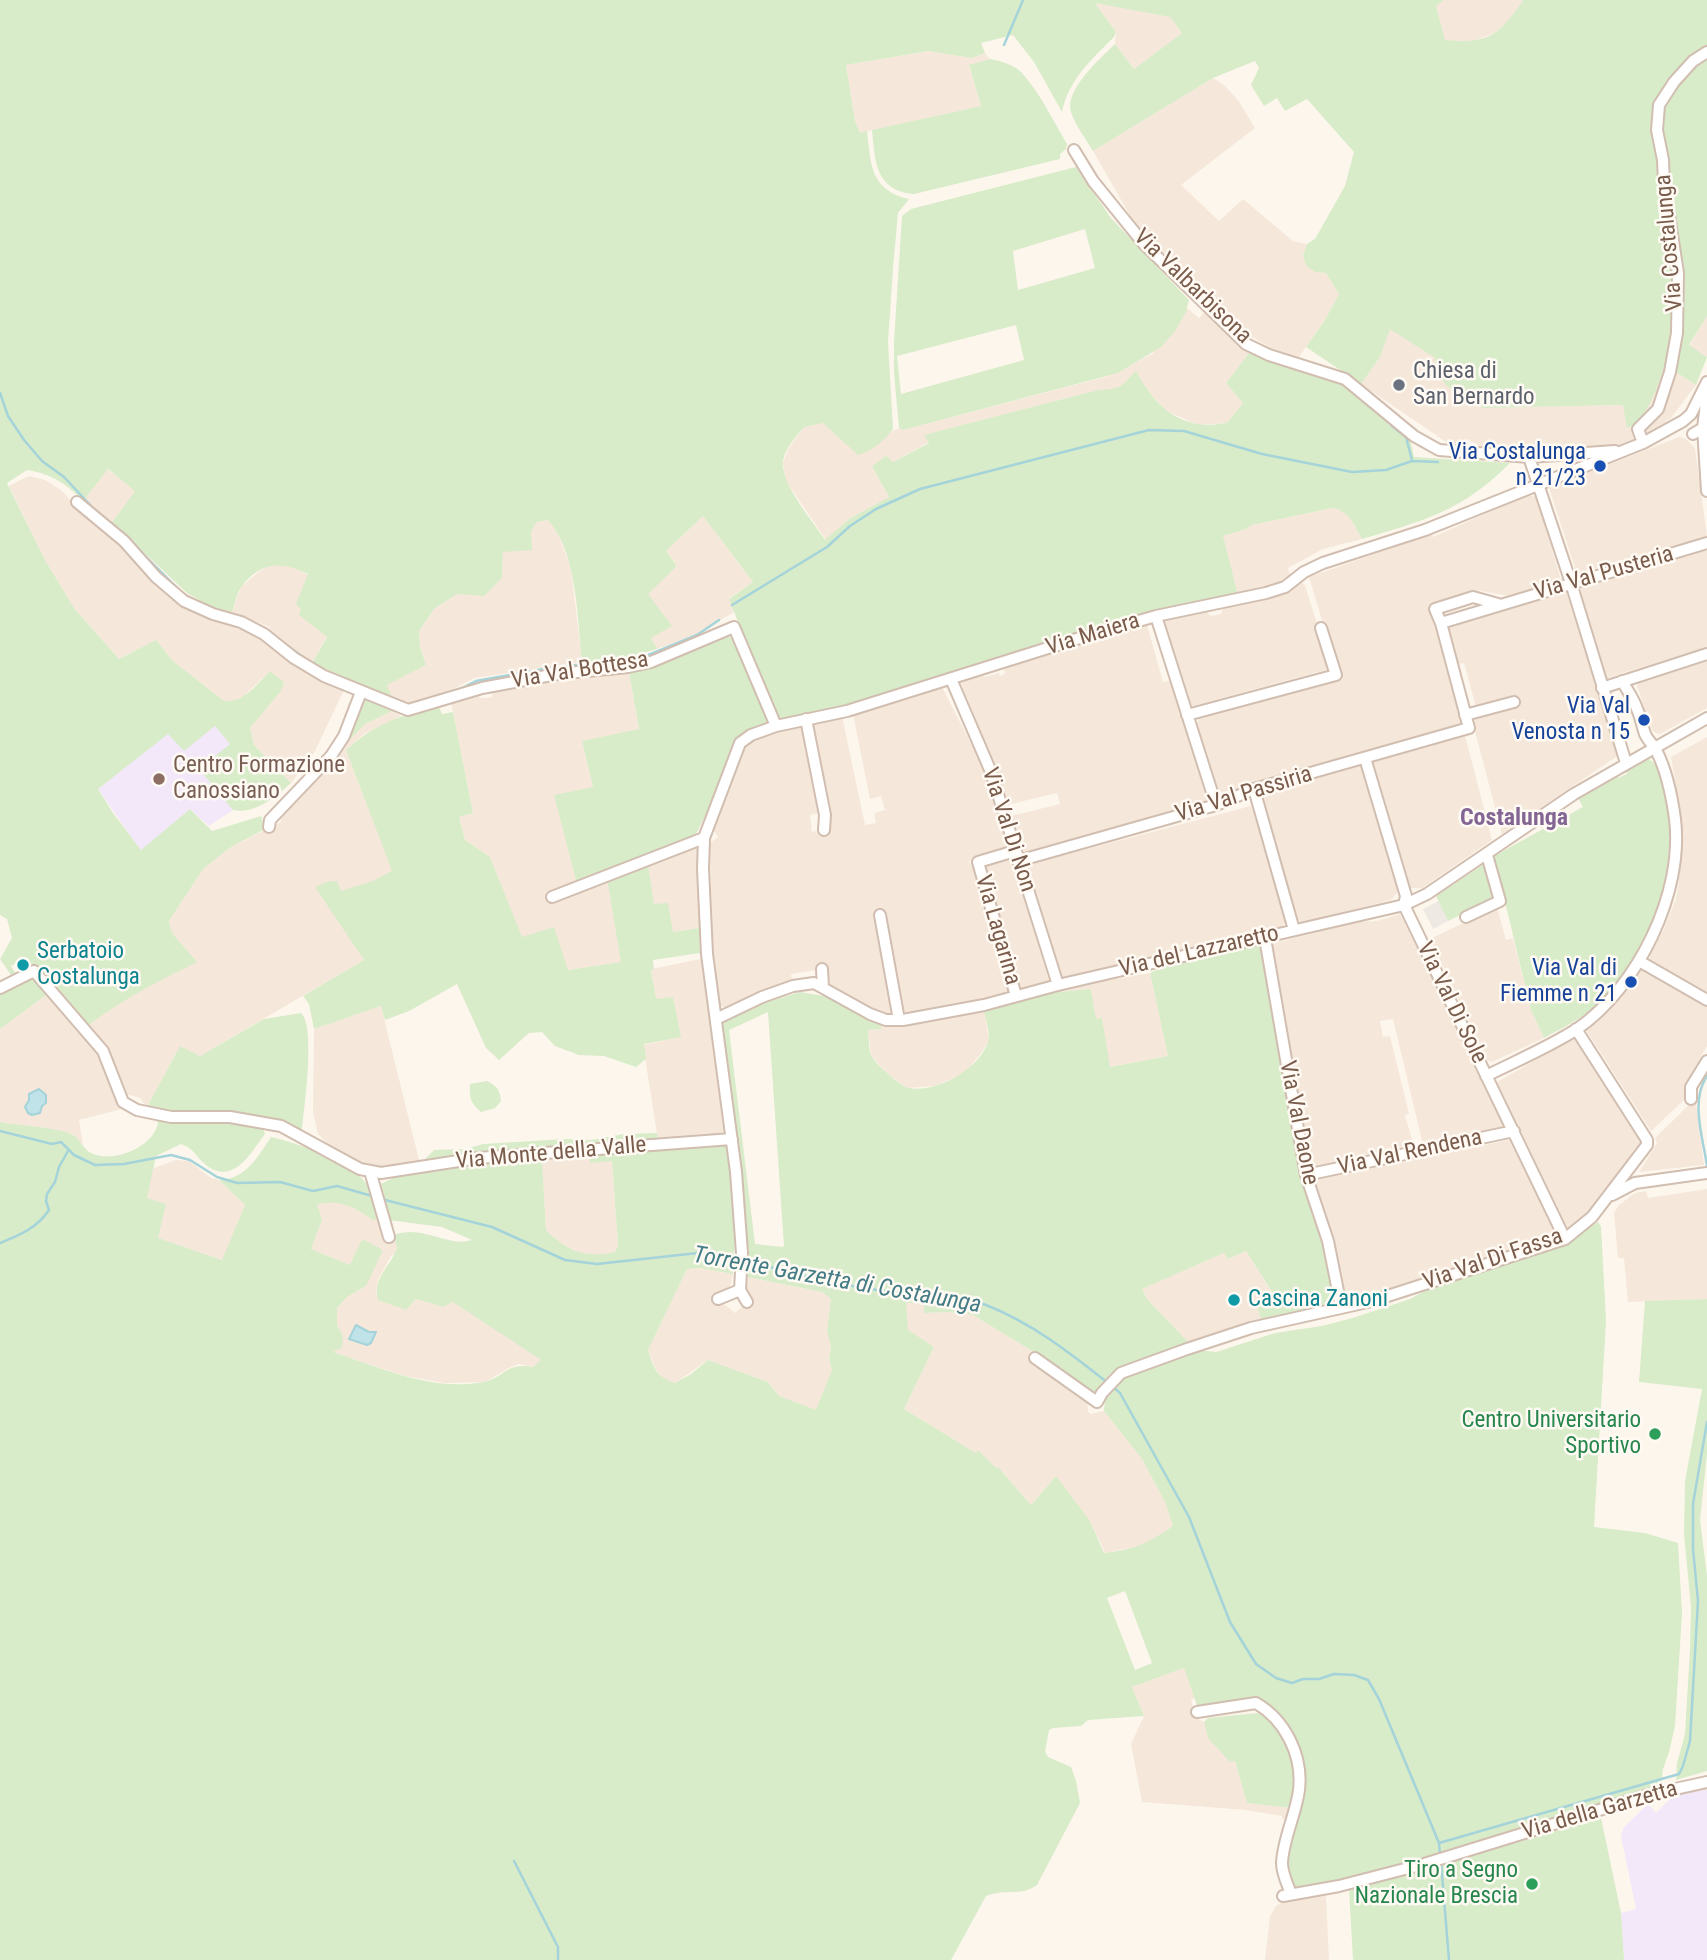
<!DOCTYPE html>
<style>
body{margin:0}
canvas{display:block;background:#fdf6ec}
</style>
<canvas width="1707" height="1960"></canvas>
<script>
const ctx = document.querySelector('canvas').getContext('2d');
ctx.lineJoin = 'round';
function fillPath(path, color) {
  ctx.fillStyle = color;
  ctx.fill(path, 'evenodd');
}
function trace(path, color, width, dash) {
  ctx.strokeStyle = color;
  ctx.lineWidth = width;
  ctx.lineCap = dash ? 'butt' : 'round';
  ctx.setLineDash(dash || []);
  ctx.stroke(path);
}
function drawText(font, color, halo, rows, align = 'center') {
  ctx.font = font + ' "Roboto Condensed",sans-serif';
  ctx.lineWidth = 5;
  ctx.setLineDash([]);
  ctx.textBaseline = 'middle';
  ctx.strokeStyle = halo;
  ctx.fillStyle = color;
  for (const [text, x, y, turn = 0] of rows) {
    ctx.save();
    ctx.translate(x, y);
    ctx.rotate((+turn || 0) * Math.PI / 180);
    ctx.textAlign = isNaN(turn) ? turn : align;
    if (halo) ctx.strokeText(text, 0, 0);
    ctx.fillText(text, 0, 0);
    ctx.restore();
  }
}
fillPath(new Path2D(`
 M1444,0H1523L1508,23L1498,31L1470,43L1445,41L1436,6Z
 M1094,2L1170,17L1182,33L1134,69L1115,44L1116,32Z
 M928,51L972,58L985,53L990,59L969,66L981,106L860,133L855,121L846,65Z
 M1213,78L1224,85L1238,100L1255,128L1181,185L1219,221L1243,199L1293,241L1307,244L1303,255L1315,272L1326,273L1339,294L1325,320L1299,357L1271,348L1247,334L1201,293L1159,250L1132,219L1093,151Z
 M1187,308L1199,318L1205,311L1250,352L1226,383L1243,403L1227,423L1199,425L1166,411L1147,390L1130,378L1127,383L1113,390H1098L925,435L929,442L893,462L872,466L889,497L849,519L826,540L786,481L783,463L788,449L804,427L822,423L890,432L899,428L903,430L1109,376L1152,354L1175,331Z
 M1707,316V357L1689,346Z
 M1390,328L1435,358L1437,374L1484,408L1623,405L1628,428L1642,419L1665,365L1696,385L1671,418L1644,438L1621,445L1592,450L1506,454L1482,447L1468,439L1452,446L1361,384L1380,357Z
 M1679,437L1686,439L1695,448L1707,536L1577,574L1549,488Z
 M107,469L136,491L110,525L83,501Z
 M29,476L45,480L61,490L78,508L115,538L172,597L185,607L213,619L234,624L263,637L304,671L344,690L315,751L291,783L254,745L250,728L281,691L270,671L244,696L234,702L224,701L173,661L156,640L119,659L74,608L45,560L9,486Z
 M1528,495L1536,497L1561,580L1509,596L1475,590L1430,604L1463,726L1222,793L1217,790L1196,725L1199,719L1340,680L1309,577L1432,534L1433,537Z
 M1332,508L1341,510L1351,519L1362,539L1323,549L1288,568L1291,578L1280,584L1238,595L1222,536L1246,529L1252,525Z
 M703,516L753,582L729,598L734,612L697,634L657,649L650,638L647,594L676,567L675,562L666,551Z
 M548,520L556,529L571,568L582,662L474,678L444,694L409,704L392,698L386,685L426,665L420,647L419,631L434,609L457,594L502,578L503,552L530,531L537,522Z
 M1704,550L1707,551V647L1607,678L1580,592L1582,586Z
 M274,564L293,566L308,575L297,604L327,636L312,663L269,631L270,627L232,612L241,587L261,570Z
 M1301,582L1305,585L1330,665L1329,669L1192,706L1165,623L1166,620L1206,611L1211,616L1221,614L1223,608L1273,596L1295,583Z
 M1565,589L1619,755L1502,834L1473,724L1479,715L1476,707L1464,663L1457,664L1447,626Z
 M1147,625L1163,682L1174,680L1178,703L1208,803L1029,854L1024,853L1011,816L1060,804L1057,793L1007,805L996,768L961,683L963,679L982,673L985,677L999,673L1000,676L1005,674L1004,669L1012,667L1014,663Z
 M1707,660V708L1660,734L1656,733L1652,730L1637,686L1639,682Z
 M629,672L639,730L582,741L593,787L555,796L577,884L607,879L622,962L568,970L522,938L490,857L465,840L459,816L473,813L451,702L478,694L480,698H491L494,691L524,684Z
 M942,687L985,771L1008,849L969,861L976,875L1009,992L981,1001L894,1017L886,1016L831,989L827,968L791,974L792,980L728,1009L725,1008L720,1005L715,967L711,926L710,843L718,837L712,828L729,791L725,790L745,744L759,736L803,726L820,813L810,815L812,832L826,829L830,812L813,723L842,716L865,825L876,823L874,813L885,810L881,796L870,799L853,714Z
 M392,711L401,716L364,734L346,750L393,872L373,881L341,892L364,960L200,1056L180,1046L147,1107L140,1098L130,1095L125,1096L113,1061L87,1026L115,1005L153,983L196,962L172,933L169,921L203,869L231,847L281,822L280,815L353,735L365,724Z
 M1465,735L1492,840L1422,888H1410L1373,764L1375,761Z
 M1707,737V992L1650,960V955L1664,929L1676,899L1679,879L1682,822L1671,757Z
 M1360,765L1363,768L1398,889L1397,893L1391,900L1302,923L1297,918L1261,792Z
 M1251,806L1286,918L1284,924L1279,928L1227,942L1173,952L1063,979L1061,977L1026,865Z
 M695,846L698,848L699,928L673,932L654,905L648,864Z
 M1011,857L1049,981L1021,988L1018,985L984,865Z
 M1497,907L1506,940L1513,938L1531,1010L1544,1038L1492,1062L1487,1060L1430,939Z
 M1400,914L1504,1120L1505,1128L1423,1145L1393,1019L1380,1021L1383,1037L1390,1036L1409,1114L1405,1115L1414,1147L1310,1168L1307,1165L1271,944L1358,922L1377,921Z
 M701,959L704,962L729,1135L658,1140L643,1045L680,1037L673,998L656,1000L651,969Z
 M1641,969H1644L1707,1006V1046L1684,1085L1685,1099L1651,1131L1586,1030L1602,1018Z
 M1150,973L1168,1056L1109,1067L1102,1019H1096L1088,989L1051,993L1115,976L1117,979Z
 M46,995L73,1023L100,1057L122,1109L79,1120L83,1145L72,1134L0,1122V1029Z
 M381,1006L420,1164L387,1169L362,1163L328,1144L318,1134L313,1113L314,1029Z
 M984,1010L989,1040L982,1052L965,1073L934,1086L907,1088L888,1074L871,1056L868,1030L881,1029V1024Z
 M1576,1037L1643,1140L1599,1200L1569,1231L1497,1082Z
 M1690,1104H1696L1704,1165L1639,1172L1657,1143L1655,1138Z
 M1509,1140L1515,1144L1559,1238L1370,1297L1342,1301L1312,1182L1313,1180Z
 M589,1154L590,1162L612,1161L618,1245L615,1252L599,1256L580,1253L558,1242L546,1230L542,1158Z
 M176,1160L189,1161L211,1178L219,1180L245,1205L223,1260L157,1238L147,1198L150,1176L154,1168Z
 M1707,1189V1299L1628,1302L1624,1258H1618L1614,1213L1619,1205L1635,1193L1646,1191L1648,1198Z
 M336,1201L355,1208L373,1220L378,1219L384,1238L394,1235L397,1248L396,1253L391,1256L378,1280L376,1295L410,1306L416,1299L443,1307L453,1301L541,1360L538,1364L533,1367L519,1364L509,1368L485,1382L444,1383L405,1376L332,1352L343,1336L337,1325V1308L347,1297L366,1286L350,1265L311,1249L322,1220L316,1204Z
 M1246,1251L1275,1298L1262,1321L1238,1325L1190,1344L1147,1299L1142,1289L1224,1253L1229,1259Z
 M700,1268L733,1274L730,1287L718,1299L735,1313L751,1299L746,1290L748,1277L822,1292L831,1299L827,1331L831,1347L829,1359L832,1370L817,1411L779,1396L768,1382L708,1360L675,1383L663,1379L655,1368L648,1350L687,1269Z
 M905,1303H924L925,1313L948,1312L973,1315L1037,1354L1087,1400L1088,1411L1090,1414L1104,1411L1142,1459L1165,1502L1173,1526L1145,1545L1105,1553L1090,1521L1055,1477L1031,1505L998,1467L996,1469L979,1451L976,1453L904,1409L934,1347L907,1330Z
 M1184,1668L1195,1698L1191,1700L1196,1718L1204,1722L1208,1738L1235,1761L1247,1803L1291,1808L1288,1820L1282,1819V1816L1246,1810L1142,1802L1131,1744L1144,1716L1132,1687Z
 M1326,1896L1329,1960H1265L1270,1916L1276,1906L1284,1901Z`), '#f5e8da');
fillPath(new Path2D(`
 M1439,901L1448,921L1433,929L1423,909Z`), '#efe9e4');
fillPath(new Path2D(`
 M215,725L230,744L200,769L233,810L209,826L190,809L141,851L98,789L168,733Z
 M1707,1790V1960H1624L1621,1913L1636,1909L1621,1836L1624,1827L1648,1804L1656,1813L1674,1795Z`), '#f3e8fa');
fillPath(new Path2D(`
 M0,0H1444L1436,6L1445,40C1487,45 1501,34 1523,0H1707V316L1689,345L1707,357L1696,385L1665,365C1658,383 1647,423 1627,428L1623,405L1483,408L1448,387L1437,374L1435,358L1390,329L1380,357L1361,384L1306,347L1325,320L1339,294L1326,273L1315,272L1306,265L1303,255L1307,244L1315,239L1345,186L1354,152L1307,99L1285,111L1277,98L1264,106L1251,85L1259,68L1255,61L1213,78L1093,151C1086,139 1075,125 1071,112C1064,90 1101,58 1115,44L1134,69L1182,33L1170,17L1095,3L1116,32L1114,37C1091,60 1069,79 1062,112L1034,62L1013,35L981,43L985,53L972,58L928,51L846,65L855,121L860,133L867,131C871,165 870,190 909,199L898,213L893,268L888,342L893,429C884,441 873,450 858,455L823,423L804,427C796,437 783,450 783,464C783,487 813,521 825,540L849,519L889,497L872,466L886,456L893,462L929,443L924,435L1098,390C1121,389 1121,387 1136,371C1150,397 1168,419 1198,424C1207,426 1218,424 1227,423L1243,403L1226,383L1250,352L1291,368L1330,376L1342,383L1410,438L1414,457L1510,463C1463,511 1423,521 1362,539C1354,525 1350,511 1332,508L1252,525L1246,529L1223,536L1238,595L1138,614L977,663L913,686L833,709L777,721L729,599L753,582L703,516L666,551L675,563L676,567L648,594L672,626L651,638L657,649L629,657L582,662C577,619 578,554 548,520L537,522L531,531L532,550L503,552L502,578L484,596L457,594L434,609L419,631L420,647L426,665L387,685L392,698L312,663L327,637L299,615L301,610L296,604L308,574C282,561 261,561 242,586C237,592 235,604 232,612L212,607L187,593L135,544L110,525L135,491L108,469L83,501C66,483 51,474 27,470L7,483L45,560L74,608L119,659L156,640L173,661L224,701C244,703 257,684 270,671L284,682L281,691L250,728L254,745L291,783C277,796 254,815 233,810L199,769L230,744L215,726L184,751L168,734L98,789L113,813L141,850L190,809L212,831L261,816L265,829L231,847L203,869L169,921L172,933L197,962C158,981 122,1000 87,1026L37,966L32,968L27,958L11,966L17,976L13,978L0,959L12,938L7,919L0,915Z
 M990,59C1000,61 1013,64 1021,72C1040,92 1053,121 1067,144L1066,149L1060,154V159L914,194C875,191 875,161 872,130L981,106L969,65Z
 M1076,167L1111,218L1189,300L1186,312L1175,331L1161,347L1118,373L903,430L899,428L894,373V342L902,216L911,209ZM1085,229L1095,268L1018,290L1013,251ZM1016,325L1024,360L901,394L897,356Z
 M723,635L735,639L770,721L769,723L751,729L734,741L712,802L695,836L577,884L554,795L593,787L582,741L639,729L629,672L653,667Z
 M364,699L392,711L365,724L341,748Z
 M438,705L442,714L453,712L473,813L459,817L465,840L490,857L522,937L554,927L568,970L621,962L607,879L648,864L654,904L668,903L673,932L699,928L700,953L653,960L654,969L651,970L656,999L673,997L681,1037L644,1044L646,1059L636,1067L604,1056L579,1055L555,1046L542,1032L529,1033L499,1060L486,1048L457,984L409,1011L385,1020L381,1006L314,1029L309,1004L303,996L364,960L315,887L330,881H337L341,891L373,881L392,871L346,750C370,728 391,719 422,710L425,712L426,708Z
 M1649,759C1661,766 1663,789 1666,802C1681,870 1646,961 1594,1007C1580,1019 1561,1029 1544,1038L1531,1010L1494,856L1583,807L1578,798L1616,776L1618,778L1627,774L1626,770Z
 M1484,864L1494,899L1448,921L1436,896Z
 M1257,945L1262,946L1301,1176L1322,1237L1338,1300L1333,1306L1262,1321L1256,1303L1275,1297L1246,1251L1228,1259L1224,1253L1142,1289L1147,1299L1190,1344L1119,1368L1110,1374L1094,1394L1037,1354L973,1315L948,1312L924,1313V1303H906L908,1330L934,1347L904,1409L976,1453L978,1450L996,1468L998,1467L1031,1505L1056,1476L1090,1521L1104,1553C1136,1549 1147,1544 1173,1526L1165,1502L1142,1459L1104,1411L1105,1398L1123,1378L1197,1350L1216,1352L1275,1333L1322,1326L1356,1317L1410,1299L1427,1290L1565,1244L1598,1222L1601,1226L1606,1321L1594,1527L1645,1533L1678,1543L1682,1613L1675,1726L1669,1752L1663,1769L1661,1785L1395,1867L1294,1889L1285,1867L1302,1769L1271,1708C1252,1691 1221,1704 1198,1708L1184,1668L1132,1687L1144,1716L1088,1720L1081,1726L1053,1728L1049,1730L1045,1752L1048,1757L1071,1767L1076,1781L1080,1803L1037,1885C1020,1897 1007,1888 986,1896L951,1960H0V1122C15,1125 60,1128 71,1134C79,1137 83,1149 91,1153C113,1164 154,1147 158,1123L154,1118L172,1123H231L263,1129L265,1134C251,1153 233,1186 206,1165C195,1156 195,1149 181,1144L156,1156L147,1198L166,1204L158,1238L222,1260L245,1205L219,1180C246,1179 257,1158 271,1137C297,1143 349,1161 365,1182C373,1192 375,1207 378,1219L373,1220C352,1206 342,1200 317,1204L322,1220L311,1249L350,1265L362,1239L383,1250L366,1286L347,1297L337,1308V1325L343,1336L342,1347L333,1352C379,1367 432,1392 483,1382C505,1378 505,1362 533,1367L541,1360L453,1302L443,1307L416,1299L406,1310L378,1300C372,1278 391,1266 397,1248L394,1235C424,1224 446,1248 472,1240L442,1227L388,1220C385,1208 386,1196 381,1184L420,1164L434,1150L466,1149L483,1144L565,1139L591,1140L624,1134L657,1133L658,1140L726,1144L731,1147L735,1241L733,1274L700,1268L687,1269L648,1350C654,1368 656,1377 675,1383L691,1374L708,1360L768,1382L779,1396L816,1410L832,1370L829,1359L831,1347L827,1331L831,1299L822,1292L748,1277L749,1253L720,1024L765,1003L800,992L830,997L860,1014L881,1024V1029L868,1030C869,1038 868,1050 872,1057C877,1065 900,1086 909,1088C937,1093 979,1069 988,1042C991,1034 985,1019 984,1010L1051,993L1088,989L1091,990L1096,1019L1102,1018L1110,1067L1168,1056L1150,973L1170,964ZM768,1012L784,1246L783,1247L755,1244L729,1030ZM589,1149L590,1163L612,1161L618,1245L615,1252C586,1259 567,1251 546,1230L542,1158ZM1125,1591L1152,1663L1135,1670L1107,1598Z
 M33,975L46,995L0,1029V992Z
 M301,1013C316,1027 304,1108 302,1131C276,1111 208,1117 174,1114C165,1113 156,1109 147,1107L180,1046L200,1056L264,1019Z
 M487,1081C497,1086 500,1090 501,1101L495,1108L481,1112C471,1104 469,1097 470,1084Z
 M1707,1299V1454L1700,1520L1707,1576V1771L1676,1780L1677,1763L1685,1734L1690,1649L1691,1607L1684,1535L1685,1481L1702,1389L1639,1382L1645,1301Z
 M1258,1713C1282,1720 1295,1751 1296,1775C1297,1786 1293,1798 1291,1808L1247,1803L1235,1761L1230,1762L1208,1738L1204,1722L1208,1718Z
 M1601,1818L1621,1913L1624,1960H1353L1349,1889L1447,1863Z`), '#d8ecc9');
const water = new Path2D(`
 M39,1089L46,1095V1103L42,1106L40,1113L32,1115L28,1113L25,1107L29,1100V1094Z
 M356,1325L369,1332H376L371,1343L367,1345L349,1339Z`);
fillPath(water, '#bfe3e8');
trace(water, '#a5d3da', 2);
trace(new Path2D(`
 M1004,45L1023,0
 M0,393L8,416L24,440L42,461L64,477L93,508
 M1392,426L1406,437L1412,460
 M139,550L184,595
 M732,605L827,547L850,526L876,509L920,489L1149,430L1184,431L1262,454L1352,472L1386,470L1412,461L1438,462
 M285,644L303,657
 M460,689L476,681L549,668L641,658L697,635L719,620
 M1707,1076C1690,1101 1703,1138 1707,1166
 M0,1131L52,1144L61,1142L74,1155L95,1165L124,1164L171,1155L190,1160L217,1177L237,1183L280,1182L313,1191L337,1186L372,1196
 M381,1199L492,1227L565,1260L597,1264L698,1253L737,1259
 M0,1243C20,1235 37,1228 49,1210L46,1201L47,1194L55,1182L59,1167L68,1151
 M744,1261C785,1270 827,1283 870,1289C908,1295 949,1291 986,1305C1032,1323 1070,1353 1108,1383
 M1113,1387L1120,1393L1189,1517L1230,1622L1256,1664L1276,1678L1292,1683L1303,1679H1319L1334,1674L1354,1675L1368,1680L1379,1699L1439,1843L1440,1856
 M1439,1843L1679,1774L1683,1766L1690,1741L1698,1601L1693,1549V1504L1707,1422
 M514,1861L558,1947V1960
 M1441,1862L1449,1960`), '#a5d3da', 2.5);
const street = new Path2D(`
 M1074,150L1093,181L1144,244L1246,344L1269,355L1345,379L1414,436L1439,450L1529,457L1571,583L1626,763
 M1703,428L1707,491
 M1693,434L1703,428L1707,395
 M1643,443L1638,429L1658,409L1670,372L1677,333L1678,273L1664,183L1663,160L1657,130L1659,105L1674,82L1693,61L1707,52
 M1529,457L1615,451
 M77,502L124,541L156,577L184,601L213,614L241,622L264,634L294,658L324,676L408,710L482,688L557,674L628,667L651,662L734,627L776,726
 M1156,616L1216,805
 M1441,623L1435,609L1473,597L1498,604
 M951,679L991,772L1058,985
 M1602,688L1707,654
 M1187,715L1336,675L1321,628
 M1465,715L1514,702
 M806,719L825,815L824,830
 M1365,758L1406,896L1404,905L1565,1239
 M1254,789L1294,930
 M269,827L270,820L331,756L344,736L361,692
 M1015,851L978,862L1016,996
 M1018,861L1216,805L1254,789L1469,728L1441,623L1707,543
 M552,897L704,838
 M880,915L899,1020
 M1466,917L1500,901L1487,855
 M1265,938L1306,1175L1328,1241L1341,1306
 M1639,961L1707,1000
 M822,969L823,987
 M0,988L34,971L103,1051L123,1102L137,1110L171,1117H230L281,1126L360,1169L381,1173L478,1158L732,1139
 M716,1019L762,997L793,986L814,983L870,1014L886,1020H903L984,1005L1058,985L1404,905L1427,894L1574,794L1707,718
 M1486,1076C1516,1061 1549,1047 1577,1029C1638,987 1684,893 1675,819C1672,797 1667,772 1657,752C1654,745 1648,741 1645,734C1642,726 1641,717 1637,709C1634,699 1627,690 1622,681
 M1691,1099V1087L1707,1061
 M370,1171L389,1237
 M1306,1175L1514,1131
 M1612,1195L1635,1183L1707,1173
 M718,1299L740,1290
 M747,1302L740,1290L742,1253L736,1172L707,954L703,869L704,838L740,743L751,735L776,726L847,711L1083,637L1156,616L1266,593L1285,587L1304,572L1323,563L1425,530L1643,443L1683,421L1691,414L1707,382
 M1035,1358L1097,1402L1102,1393L1121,1373L1187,1349L1251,1328L1372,1301L1565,1239L1592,1217L1647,1145V1140L1576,1029
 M1197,1712L1256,1703C1285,1720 1303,1755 1299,1790C1296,1814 1283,1839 1282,1863C1282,1874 1288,1885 1291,1894
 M1283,1896L1339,1886L1424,1864L1648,1795L1707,1782`);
trace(street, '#d1beb0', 14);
trace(street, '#fff', 10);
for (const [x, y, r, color] of [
 [1399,385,7,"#6b7280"],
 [1600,466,7,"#1a4fb4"],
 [1644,720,7,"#1a4fb4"],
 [159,779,7,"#8d6e63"],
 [23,965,7,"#0f9aa8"],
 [1631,982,7,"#1a4fb4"],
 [1234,1300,7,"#0f9aa8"],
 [1655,1434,7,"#2e9e5b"],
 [1532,1884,7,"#2e9e5b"]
]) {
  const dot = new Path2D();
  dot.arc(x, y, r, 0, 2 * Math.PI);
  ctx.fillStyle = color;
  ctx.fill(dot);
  trace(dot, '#fffaf3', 2.5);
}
drawText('23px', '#7a5c4d', '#fffaf3', [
 ["Via Costalunga",1670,243,-95],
 ["Via Valbarbisona",1192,287,44],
 ["Via Val Pusteria",1604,574,-16],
 ["Via Maiera",1093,635,-17],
 ["Via Val Bottesa",580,671,-9],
 ["Via Val Passiria",1244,795,-17],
 ["Via Val Di Non",1008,830,72],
 ["Via Lagarina",997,930,74],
 ["Via del Lazzaretto",1199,952,-13],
 ["Via Val Di Sole",1451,1003,64],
 ["Via Val Daone",1298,1123,79],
 ["Via Val Rendena",1410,1153,-12],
 ["Via Monte della Valle",551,1154,-5],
 ["Via Val Di Fassa",1493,1260,-19],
 ["Via della Garzetta",1600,1811,-16]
]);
drawText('23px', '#5b616d', '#fffaf3', [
 ["Chiesa di",1413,372],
 ["San Bernardo",1413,398]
], 'left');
drawText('23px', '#164399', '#fffaf3', [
 ["Via Costalunga",1586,453],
 ["n 21/23",1586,479],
 ["Via Val",1630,707],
 ["Venosta n 15",1630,733],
 ["Via Val di",1617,969],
 ["Fiemme n 21",1617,995]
], 'right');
drawText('23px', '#785e54', '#fffaf3', [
 ["Centro Formazione",173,766],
 ["Canossiano",173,792]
], 'left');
drawText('23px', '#0d838f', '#fffaf3', [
 ["Serbatoio",37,952],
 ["Costalunga",37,978],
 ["Cascina Zanoni",1248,1300]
], 'left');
drawText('23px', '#27864d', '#fffaf3', [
 ["Centro Universitario",1641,1421],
 ["Sportivo",1641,1447],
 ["Tiro a Segno",1518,1871],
 ["Nazionale Brescia",1518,1897]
], 'right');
drawText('bold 24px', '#846695', '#fffaf3', [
 ["Costalunga",1514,819]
]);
drawText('italic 24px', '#437c86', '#fffaf3', [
 ["Torrente Garzetta di Costalunga",837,1281,10]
]);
</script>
